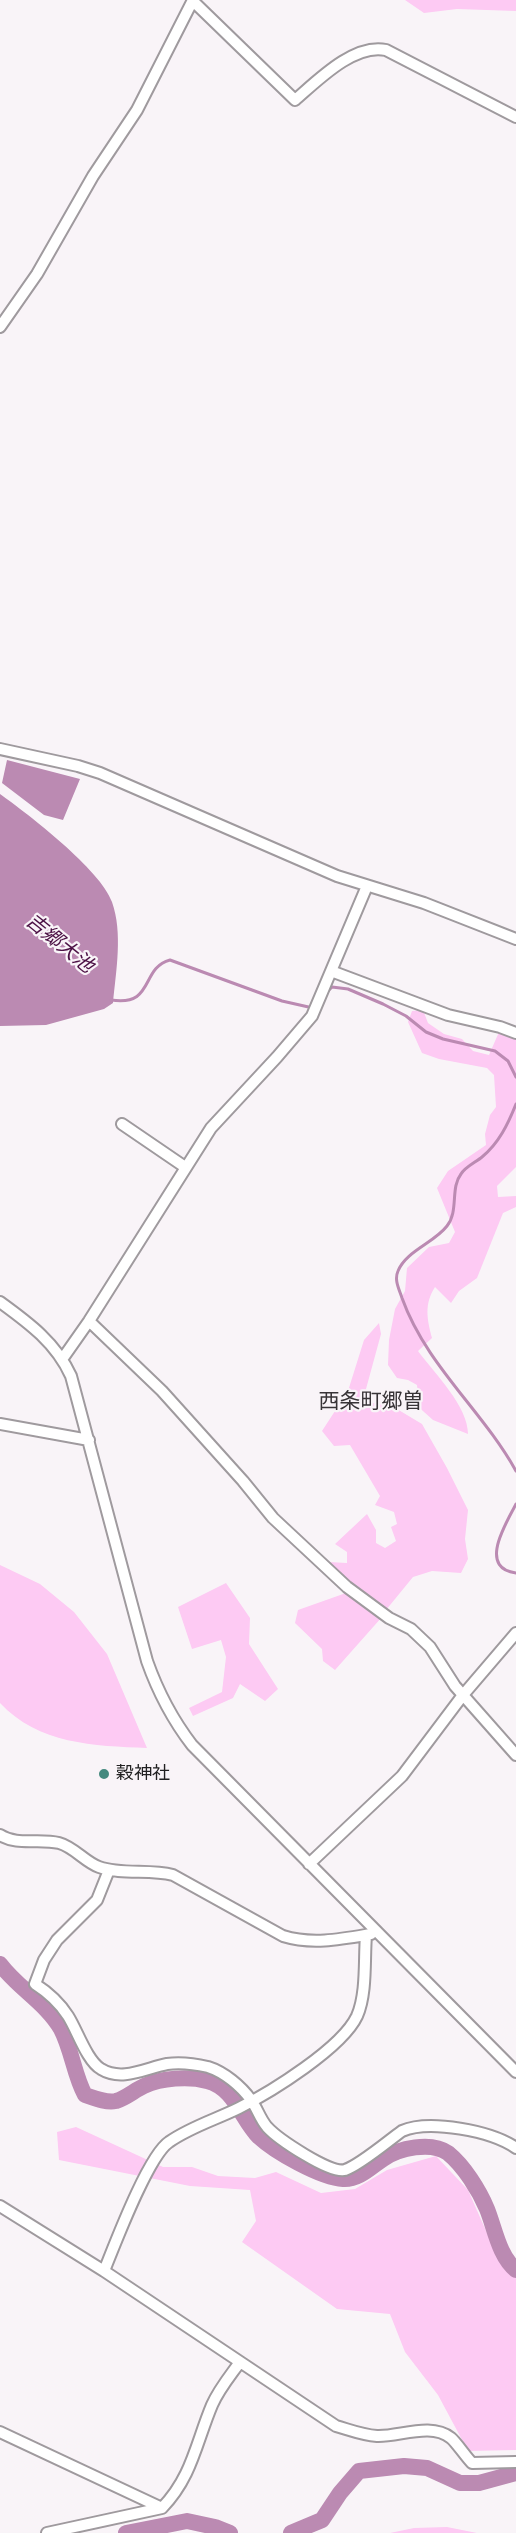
<!DOCTYPE html>
<meta charset="utf-8">
<style>
body{margin:0}
canvas{display:block;background:#f9f4f8}
</style>
<canvas width="516" height="2533"></canvas>
<script>
const ctx = document.querySelector('canvas').getContext('2d');
ctx.lineJoin = 'round';
function fillPath(path, color) {
  ctx.fillStyle = color;
  ctx.fill(path, 'evenodd');
}
function trace(path, color, width, dash) {
  ctx.strokeStyle = color;
  ctx.lineWidth = width;
  ctx.lineCap = dash ? 'butt' : 'round';
  ctx.setLineDash(dash || []);
  ctx.stroke(path);
}
function drawText(font, color, halo, rows, align = 'center') {
  ctx.font = font + ' "DejaVu Sans","Noto Sans JP",sans-serif';
  ctx.lineWidth = 4.5;
  ctx.setLineDash([]);
  ctx.textBaseline = 'middle';
  ctx.strokeStyle = halo;
  ctx.fillStyle = color;
  for (const [text, x, y, turn = 0] of rows) {
    ctx.save();
    ctx.translate(x, y);
    ctx.rotate((+turn || 0) * Math.PI / 180);
    ctx.textAlign = isNaN(turn) ? turn : align;
    if (halo) ctx.strokeText(text, 0, 0);
    ctx.fillText(text, 0, 0);
    ctx.restore();
  }
}
fillPath(new Path2D(`
 M405,0H516V11L457,9L424,13Z
 M423,1010L428,1023L444,1034L462,1039L473,1051L489,1055L499,1032L516,1038V1167L497,1186L498,1197L516,1196V1207L503,1213L477,1278L459,1291L451,1303L435,1287C424,1304 427,1319 432,1338L418,1351C435,1374 468,1406 468,1434L433,1420L414,1403L418,1398L417,1385L408,1380L397,1378L388,1365L389,1340L395,1309L405,1291L407,1268L429,1247L449,1243L455,1232L437,1188L448,1171L486,1145L485,1134L490,1115L496,1107L494,1075L487,1068L439,1059L422,1053L408,1022L412,1011Z
 M379,1323L381,1334L366,1389L371,1403H387L422,1424L447,1468L468,1510L465,1539L468,1559L461,1573L432,1571L413,1577L386,1610L348,1583L329,1562L347,1563V1552L335,1544L367,1514L376,1530V1543L385,1548L396,1541L391,1527L397,1524L394,1512L375,1505L380,1496L350,1445L334,1446L322,1431L348,1391L364,1340Z
 M0,1565L40,1584L74,1612L107,1654L147,1748C94,1746 38,1744 0,1703Z
 M226,1583L250,1618L249,1644L278,1689L265,1701L240,1684L233,1698L193,1716L189,1708L222,1692L226,1657L221,1640L192,1649L178,1607Z
 M346,1593L382,1617L335,1670L323,1661L322,1649L295,1623L298,1610Z
 M76,2127L163,2167H192L218,2176L255,2178L276,2172L321,2193L355,2189L387,2170L436,2156L468,2190L498,2258L516,2275V2450L468,2451L438,2395L405,2352L390,2314L337,2309L242,2242L256,2221L250,2190L190,2186L59,2160L57,2132Z
 M447,2527L477,2533H390L414,2528Z`), '#fdcaf3');
fillPath(new Path2D(`
 M7,760L80,779L63,820L44,815L2,783Z
 M0,794C28,814 101,870 112,902C123,933 116,971 113,1003L104,1009L46,1025L0,1026Z`), '#bb8ab2');
trace(new Path2D(`
 M327,992L332,987L348,989L383,1004L406,1016L426,1032L443,1039L495,1051L508,1061L516,1077
 M111,1000C155,1007 140,968 170,960L282,1001L313,1008
 M516,1104C508,1124 499,1143 482,1157C476,1162 465,1167 461,1174C450,1188 459,1211 447,1226C434,1243 406,1251 398,1271C394,1280 399,1289 402,1298C426,1365 482,1410 516,1471
 M516,1504C507,1522 477,1568 516,1573`), '#bb8ab2', 3);
trace(new Path2D(`
 M0,1964C18,1988 46,2003 61,2029C72,2050 74,2075 85,2095C94,2098 106,2103 116,2101C126,2098 135,2090 144,2086C161,2078 189,2076 207,2081C235,2088 241,2119 259,2137C275,2152 321,2178 343,2179C359,2180 371,2167 383,2159C399,2148 431,2141 448,2153C464,2166 479,2190 487,2209C495,2229 499,2256 516,2270
 M126,2533L187,2521L215,2527L230,2533
 M291,2533L322,2520L340,2493L359,2471L404,2466L427,2468L460,2483H479L516,2473`), '#bb8ab2', 16);
const minor = new Path2D(`
 M192,3L196,4L295,100C317,81 354,43 386,50L516,117
 M0,327L37,274L93,176L137,110L193,0
 M0,749L78,766L100,773L337,876L424,903L516,939
 M331,971L448,1015L500,1027L516,1033
 M122,1124L185,1167
 M0,1302C29,1323 56,1343 71,1376L147,1661C158,1692 172,1719 192,1745L516,2072
 M89,1321L162,1391L243,1481L273,1518L347,1587L389,1618L411,1629L430,1647L455,1686L516,1755
 M63,1358L89,1321L211,1128L277,1057L312,1016L367,886
 M0,1424L89,1440
 M0,1835C17,1846 39,1838 59,1843C74,1847 85,1862 99,1867C122,1875 149,1869 173,1875L283,1936C312,1945 342,1939 371,1934
 M309,1864L402,1776L463,1695L516,1633
 M109,1870L97,1900L57,1940L44,1960L35,1984C49,1993 59,2002 68,2016C77,2030 87,2061 101,2069C122,2082 146,2068 167,2064C181,2062 195,2064 208,2067C224,2072 241,2086 251,2100C257,2108 260,2119 267,2127C278,2139 330,2174 345,2170C360,2165 388,2141 402,2131C429,2119 492,2131 516,2148
 M0,2206L104,2271L336,2426C350,2430 362,2435 377,2436C399,2437 431,2422 451,2438C456,2442 466,2457 472,2463L516,2462
 M104,2271C115,2244 148,2156 169,2142C190,2127 217,2119 239,2108C271,2092 342,2048 357,2016C367,1993 364,1960 366,1935
 M0,2432L162,2508
 M47,2533L162,2508C192,2477 196,2443 212,2405C219,2389 230,2376 240,2362`);
trace(minor, '#9f9a9e', 14);
trace(minor, '#fff', 10);
for (const [x, y, r, color] of [
 [104,1774,6,"#44897e"]
]) {
  const dot = new Path2D();
  dot.arc(x, y, r, 0, 2 * Math.PI);
  ctx.fillStyle = color;
  ctx.fill(dot);
  trace(dot, '#f9f4f8', 2);
}
drawText('18px', '#212021', '#f9f4f8', [
 ["穀神社",116,1774]
], 'left');
drawText('italic 20px', '#4c1145', '#f9f4f8', [
 ["吉郷大池",59,944,39]
]);
drawText('21px', '#383437', '#f9f4f8', [
 ["西条町郷曽",371,1403]
]);
</script>
